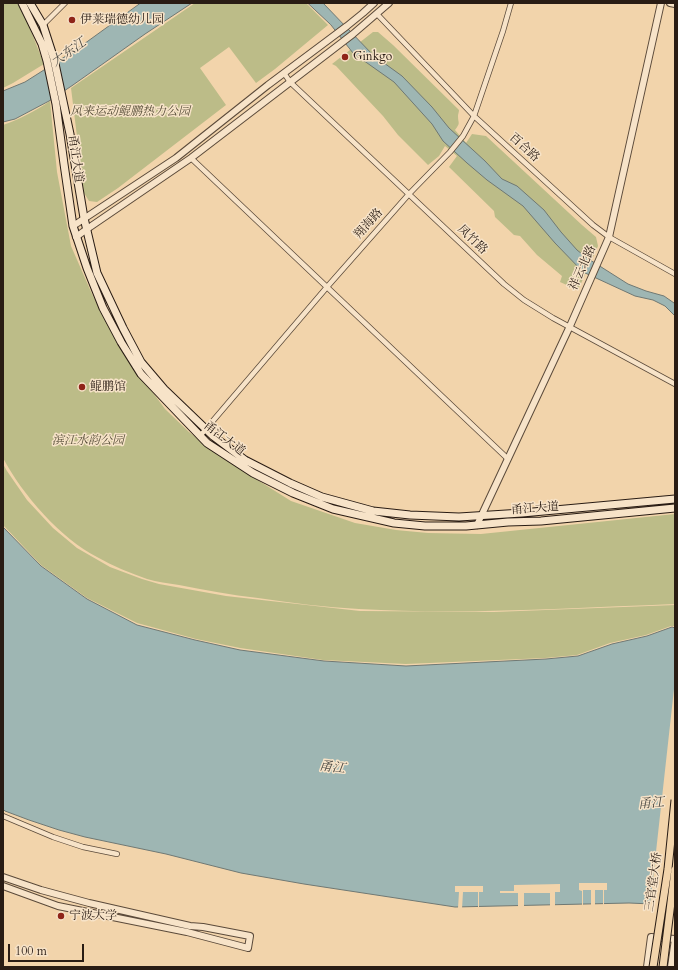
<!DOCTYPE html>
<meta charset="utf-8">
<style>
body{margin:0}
#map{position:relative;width:678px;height:970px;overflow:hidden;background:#f2d4ab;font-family:Cardo,serif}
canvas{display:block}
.frame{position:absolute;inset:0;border:4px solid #291c14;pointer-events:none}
.scale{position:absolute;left:8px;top:944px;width:76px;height:18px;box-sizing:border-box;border:2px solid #291c14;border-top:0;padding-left:5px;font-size:12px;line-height:14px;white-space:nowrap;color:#291c14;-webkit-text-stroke:3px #f7e3c8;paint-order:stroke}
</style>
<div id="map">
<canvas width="678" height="970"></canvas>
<div class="frame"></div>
<div class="scale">100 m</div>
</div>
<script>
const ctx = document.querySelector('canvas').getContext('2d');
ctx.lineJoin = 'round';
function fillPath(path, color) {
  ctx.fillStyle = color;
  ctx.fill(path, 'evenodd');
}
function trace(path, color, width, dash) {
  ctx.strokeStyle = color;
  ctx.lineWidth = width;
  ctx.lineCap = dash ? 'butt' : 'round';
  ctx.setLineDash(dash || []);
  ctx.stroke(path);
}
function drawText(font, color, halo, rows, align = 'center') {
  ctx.font = font + ' Cardo,"Noto Serif SC",serif';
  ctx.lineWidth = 3;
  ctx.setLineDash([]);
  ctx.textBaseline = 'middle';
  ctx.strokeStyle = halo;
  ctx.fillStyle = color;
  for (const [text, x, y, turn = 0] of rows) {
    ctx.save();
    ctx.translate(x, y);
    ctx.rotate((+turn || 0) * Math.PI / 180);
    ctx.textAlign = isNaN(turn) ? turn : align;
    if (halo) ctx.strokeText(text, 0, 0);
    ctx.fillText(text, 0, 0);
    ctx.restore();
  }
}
fillPath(new Path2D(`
 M3,3H17L25,16L44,64L13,83L3,88Z
 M195,3H306L328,25L275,69L256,83L229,47L200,68L226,105L118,188L97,202L89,201L84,193L71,88Z
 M373,32H378L393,45L459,110C459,112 458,114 458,116C458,124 461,122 455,130L466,143L472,134L486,136L582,225L596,237L598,246L578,290L560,282L562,276L537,255L520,236L514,235L495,217L494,211L449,167L457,156L445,146L439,156L428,165L398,135L383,116L336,66L332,64Z
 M50,101L57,172L71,246L92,294L112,333L134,367L165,409L189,432L211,449L232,464L291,501L355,523L396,530L428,533L481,534L675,514V604C570,608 464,615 359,609C325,607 291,603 258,598C231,595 205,590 179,585C168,583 157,582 147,579C130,573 113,566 97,557C61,539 22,494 3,458V125C20,119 35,111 50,101Z
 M3,464L7,471L27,500L53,528L77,548L110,567L142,579L159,584L226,596L360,611L494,612L675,605V626H671L646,635L610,643L577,655L545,658L406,664L323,660L240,648L196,639L137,623L87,598L41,565L3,525Z`), '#bcbc88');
const water = new Path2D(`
 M141,3H192L145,34L73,85L49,101L15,119L3,122V91L25,82L77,49Z
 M308,3H323L373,55L402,76L432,107L449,128L485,161L502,179L517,186L544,210L561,232L577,250L587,258L628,284L646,291L664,296L674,303L675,304V316L665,306L653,300L635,296L583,272L555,243L523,206L487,180L467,163L443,141L432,124L394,82L353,53L331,25Z
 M3,527L41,566L87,599L137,625L195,640L240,650L324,661L406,666L546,659L578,656L612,644L647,636L672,627L675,628V905L629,903L455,907L304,884L241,873L166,854L85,837L59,830L29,820L5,811L3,809Z`);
fillPath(water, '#9eb6b3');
trace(water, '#6f7873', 1);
fillPath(new Path2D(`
 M675,680V907L650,906Z
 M579,883H607V890H604V905H603V890H595V906H591V890H583V906H582V891L579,890Z
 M560,884V892H555V907H550V893H524V907L518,908V893H500V891H514V885Z
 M455,886H483V892H479V908H478V892H463L462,909L458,908L459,892H455Z`), '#f2d4ab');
const minor = new Path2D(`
 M377,14L474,116L593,225L609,237L675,274
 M43,25L65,3
 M284,73L290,82L504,284L524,300L553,318L675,384
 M191,158L508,459
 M200,436L327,287L409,194L450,152L463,136L474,116L503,31L511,3
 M3,816L53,837L83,847L117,854`);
const tertiary = new Path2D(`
 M670,3L675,4
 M73,226L176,158L268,85L347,26L363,13L374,3
 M76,237L87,229L191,158L353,34L389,3
 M477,525L570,326L609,237L661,3
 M3,877L41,890L89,903L190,926L203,927L250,936L248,948L187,932L58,906L3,886
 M647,967L651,937L675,939L671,967`);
const secondary = new Path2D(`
 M22,3L42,44L47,61L56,104L64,164L73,226L87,268L103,308L121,342L141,374L183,418L207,443L253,473L293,493L333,509L394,523L425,526H466L508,522L541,521L675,508
 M30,3L43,25L54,59L70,134L84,218L97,273L123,328L141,362L164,389L213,436L245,460L290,483L322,497L373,511L410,515L459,517L522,513L675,499`);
trace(minor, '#5b4a3a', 6);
trace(tertiary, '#5b4a3a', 8);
trace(secondary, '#291c14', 9);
trace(minor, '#f7e3c8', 4.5);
trace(tertiary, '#f7e3c8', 6);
trace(secondary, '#f7e3c8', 7);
const primaryBridge = new Path2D(`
 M653,967L668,869L675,800
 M663,967L675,870`);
trace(primaryBridge, '#291c14', 9, []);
trace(primaryBridge, '#f2d4ab', 7);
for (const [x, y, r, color] of [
 [72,20,4,"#8f2418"],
 [345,57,4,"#8f2418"],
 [82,387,4,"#8f2418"],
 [61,916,4,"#8f2418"]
]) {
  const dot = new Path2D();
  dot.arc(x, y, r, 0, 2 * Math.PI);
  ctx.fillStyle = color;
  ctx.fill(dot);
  trace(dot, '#f7e3c8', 1.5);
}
drawText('12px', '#291c14', '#f7e3c8', [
 ["伊莱瑞德幼儿园",80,20],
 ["Ginkgo",353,57],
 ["鲲鹏馆",90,387],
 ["宁波大学",69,916]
], 'left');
drawText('italic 12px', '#554c37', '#f7e3c8', [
 ["风来运动鲲鹏热力公园",130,112],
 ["滨江水韵公园",88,441]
]);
drawText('12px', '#291c14', '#f7e3c8', [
 ["百合路",524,148,42],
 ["甬江大道",75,159,82],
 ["翔海路",369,224,-48],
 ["凤竹路",472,240,44],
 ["祥云北路",583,268,-66],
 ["甬江大道",224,439,37],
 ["甬江大道",535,509,-4],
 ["三官堂大桥",654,882,-82]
]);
drawText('italic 13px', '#4c4a44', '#f7e3c8', [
 ["大东江",69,53,-35],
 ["甬江",332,768,7],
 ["甬江",651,804,-4]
]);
</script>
